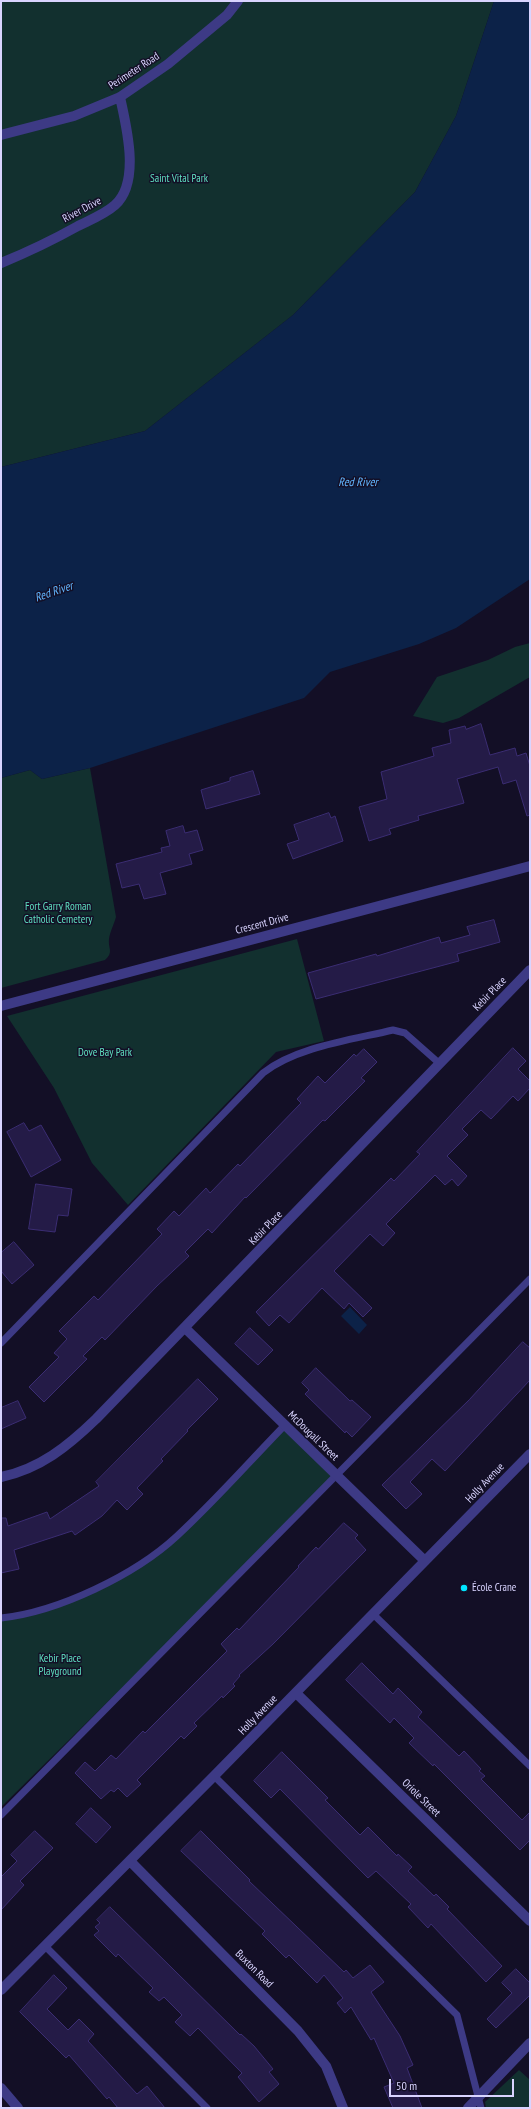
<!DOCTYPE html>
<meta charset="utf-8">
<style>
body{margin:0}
#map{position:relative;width:531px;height:2109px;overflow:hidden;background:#130f26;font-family:"PT Sans Narrow",sans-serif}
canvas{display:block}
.frame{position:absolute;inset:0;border:2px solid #d9d4ff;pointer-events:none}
.scale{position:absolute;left:389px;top:2079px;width:125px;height:18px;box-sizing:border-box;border:2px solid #d9d4ff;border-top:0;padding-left:5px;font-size:12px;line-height:14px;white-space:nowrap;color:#d9d4ff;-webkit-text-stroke:3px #130f26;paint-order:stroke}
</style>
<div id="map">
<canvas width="531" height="2109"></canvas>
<div class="frame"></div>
<div class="scale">50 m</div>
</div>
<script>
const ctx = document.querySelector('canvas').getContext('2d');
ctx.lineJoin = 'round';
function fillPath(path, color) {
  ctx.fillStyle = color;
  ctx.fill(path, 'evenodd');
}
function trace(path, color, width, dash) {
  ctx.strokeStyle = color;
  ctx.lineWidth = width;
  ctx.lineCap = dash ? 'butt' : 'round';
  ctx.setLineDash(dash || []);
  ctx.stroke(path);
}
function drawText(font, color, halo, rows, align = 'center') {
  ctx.font = font + ' "PT Sans Narrow",sans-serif';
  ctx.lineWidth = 3;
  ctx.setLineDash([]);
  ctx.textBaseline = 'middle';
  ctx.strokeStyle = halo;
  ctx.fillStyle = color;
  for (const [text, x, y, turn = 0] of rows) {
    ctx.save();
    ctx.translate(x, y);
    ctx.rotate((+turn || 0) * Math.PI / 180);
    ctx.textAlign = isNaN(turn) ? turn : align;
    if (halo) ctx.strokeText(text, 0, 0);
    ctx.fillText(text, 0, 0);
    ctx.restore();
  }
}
fillPath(new Path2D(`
 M1,1H494L456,116L415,192L293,315L145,431L1,467Z
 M530,643V677L459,718L443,723L413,716L437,677L488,660L515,647Z
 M90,768L116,917C114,924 110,932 109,939C108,949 114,952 105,960L1,988V778L30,770L42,779Z
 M297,939L324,1041L276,1052L128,1205L92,1163L54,1088L7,1016Z
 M285,1425L337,1476L1,1807V1618L59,1604L135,1566L176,1537Z
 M519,2070L530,2080V2108H486L485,2102Z`), '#12302f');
fillPath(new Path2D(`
 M494,1H530V579L456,628L419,644L330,672L304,698L90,768L42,779L30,770L1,778V467L145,431L293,315L415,192L456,116Z
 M350,1307L367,1325L359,1334L341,1316Z`), '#0c2248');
const building = new Path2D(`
 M481,724L490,755L515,748L517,756L526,753L530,766V815L527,816L516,780L503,784L498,767L457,779L464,803L418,816L419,820L389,829L391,834L369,841L359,807L387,799L381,772L434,756L432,748L451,743L449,730L465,726L466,729Z
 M253,771L260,794L206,809L201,790L230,781V778Z
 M329,813L331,818L335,816L343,841L293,859L287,844L299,840L294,825Z
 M183,826L185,833L197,830L203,850L189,854L192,864L160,873L166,894L144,899L139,884L122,888L116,864L162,852L161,848L170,846L166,831Z
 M494,920L500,942L457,954L459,961L316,999L308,973L376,954L377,956L439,937L441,943L470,935L467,927Z
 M513,1048L526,1061L518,1069L530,1081V1088L518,1101L513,1096L491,1119L481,1110L462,1129L468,1135L447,1156L467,1176L458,1186L452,1179L445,1185L435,1175L386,1224L395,1233L383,1246L370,1234L334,1271L372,1308L363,1317L349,1303L344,1309L322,1288L289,1323L280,1315L269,1326L256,1312L391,1178L394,1181L420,1154L417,1152Z
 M364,1049L377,1062L361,1078L365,1081L325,1121L323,1120L246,1198L245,1197L212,1233L208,1229L185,1252L189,1256L157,1286L105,1340L102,1337L83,1356L87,1359L44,1402L29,1387L59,1357L54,1353L67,1339L59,1331L94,1296L98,1300L162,1234L157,1229L174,1211L179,1216L206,1188L210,1193L238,1164L240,1166L301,1103L297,1099L318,1076L325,1083L354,1054L356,1056Z
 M24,1123L29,1131L41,1125L61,1160L31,1177L7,1132Z
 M36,1184L72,1189L68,1216L58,1215L55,1232L29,1229Z
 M14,1242L34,1265L12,1284L1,1271V1253Z
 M250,1328L273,1350L258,1365L235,1344Z
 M523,1342L530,1348V1380L445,1471L432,1459L410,1482L422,1494L406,1509L382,1485L469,1400Z
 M316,1368L350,1401L352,1400L371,1417L352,1437L346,1431L345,1433L305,1394L309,1390L302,1383Z
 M198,1379L218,1399L187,1430L188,1431L161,1459L163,1461L137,1488L143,1494L127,1510L117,1500L102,1516L75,1535L72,1531L14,1550L19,1569L1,1573V1518H6L8,1526L47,1512L50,1519L99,1486L96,1482Z
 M18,1401L26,1418L1,1429V1408Z
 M344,1523L358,1535L355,1538L366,1550L273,1644L239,1675L240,1676L233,1684L235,1686L223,1698L222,1696L194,1723L197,1726L184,1739L181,1736L137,1780L141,1784L127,1797L118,1788L114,1792L111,1790L101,1799L75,1773L85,1762L95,1771L111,1755L116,1759L143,1731L145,1733L227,1651L221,1644L237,1628L239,1630L299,1567L298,1566L316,1547L318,1549Z
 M362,1663L393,1694L398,1688L422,1712L418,1717L459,1756L464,1751L481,1769L479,1771L485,1776L481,1779L522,1820L530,1812V1840L520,1850L434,1764L433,1766L409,1743L414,1738L394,1718L390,1723L346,1680Z
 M282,1752L328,1798L325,1800L360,1835L368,1827L397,1856L398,1854L412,1867L408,1871L434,1896L436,1894L449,1907L447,1909L502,1966L486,1982L431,1924L428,1928L408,1907L411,1904L376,1871L368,1878L280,1789L271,1798L254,1781Z
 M91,1808L111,1827L96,1843L76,1824Z
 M35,1831L53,1848L20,1881L24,1885L1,1910V1877L17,1861L11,1855Z
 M201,1831L250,1880L249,1881L344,1972L346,1970L353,1978L370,1965L384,1982L371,1992L400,2036L413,2065L407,2068L422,2108H393L384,2087L394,2083L374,2038L371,2040L351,2007L345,2013L337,2003L343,1998L324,1975L317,1983L289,1955L286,1958L262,1934L265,1931L181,1851Z
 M110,1907L240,2035L241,2034L254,2046L273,2069L269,2072L279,2084L259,2102L238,2077L242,2073L198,2028L190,2036L175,2022L182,2015L164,1997L159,2001L149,1992L153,1988L118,1954L116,1957L94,1935L99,1931L95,1927L100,1923L97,1920Z
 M516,1969L530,1983V1995L496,2028L487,2019L512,1993L502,1983Z
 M54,1975L67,1988L47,2009L68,2030L79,2019L94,2034L88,2041L137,2094L147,2086L165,2108H118L109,2097L107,2099L69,2055L66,2058L20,2012Z`);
fillPath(building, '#241b47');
trace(building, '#3b2d73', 1);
trace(new Path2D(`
 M1,1343L263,1073C296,1047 351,1040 393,1030L405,1033L440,1064
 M373,1614L530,1766
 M1,1618C58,1612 135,1575 177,1536C215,1501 249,1462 285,1425
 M214,1776L457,2015L481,2108
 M1,1815L530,1279
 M45,1946L207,2108`), '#3d3a85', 7);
trace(new Path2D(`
 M1,135L74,116L120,97L168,64L227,15L238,1
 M1,263C28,252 53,240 78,226C90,220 105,214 115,205C141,182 126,125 120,97
 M1,1006L530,866
 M185,1328L425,1561
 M1,1477C40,1469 68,1446 96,1419L530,970
 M296,1693L530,1921
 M130,1861L298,2031L326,2066L343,2108
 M1,1990L214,1776L530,1454
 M1,2088L18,2108
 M468,2108L530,2043`), '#3d3a85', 10);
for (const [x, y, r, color] of [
 [464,1588,4,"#00e5ff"]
]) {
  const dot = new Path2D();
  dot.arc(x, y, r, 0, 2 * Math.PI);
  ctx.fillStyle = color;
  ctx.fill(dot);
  trace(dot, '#130f26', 1.5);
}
drawText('11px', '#d9d4ff', '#130f26', [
 ["Perimeter Road",134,71,-33],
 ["River Drive",82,210,-28],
 ["Crescent Drive",262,924,-15],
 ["Kebir Place",490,994,-46],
 ["Kebir Place",266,1228,-46],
 ["McDougall Street",313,1436,44],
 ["Holly Avenue",485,1483,-46],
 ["Holly Avenue",258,1715,-46],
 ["Oriole Street",421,1798,44],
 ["Buxton Road",254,1969,45]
]);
drawText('11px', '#5fe0c0', '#130f26', [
 ["Saint Vital Park",179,179],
 ["Fort Garry Roman",58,907],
 ["Catholic Cemetery",58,920],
 ["Dove Bay Park",105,1053],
 ["Kebir Place",60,1659],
 ["Playground",60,1672]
]);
drawText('11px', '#d9d4ff', '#130f26', [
 ["École Crane",472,1588]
], 'left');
drawText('italic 12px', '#62b6ff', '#130f26', [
 ["Red River",358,483],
 ["Red River",54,592,-19]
]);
</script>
